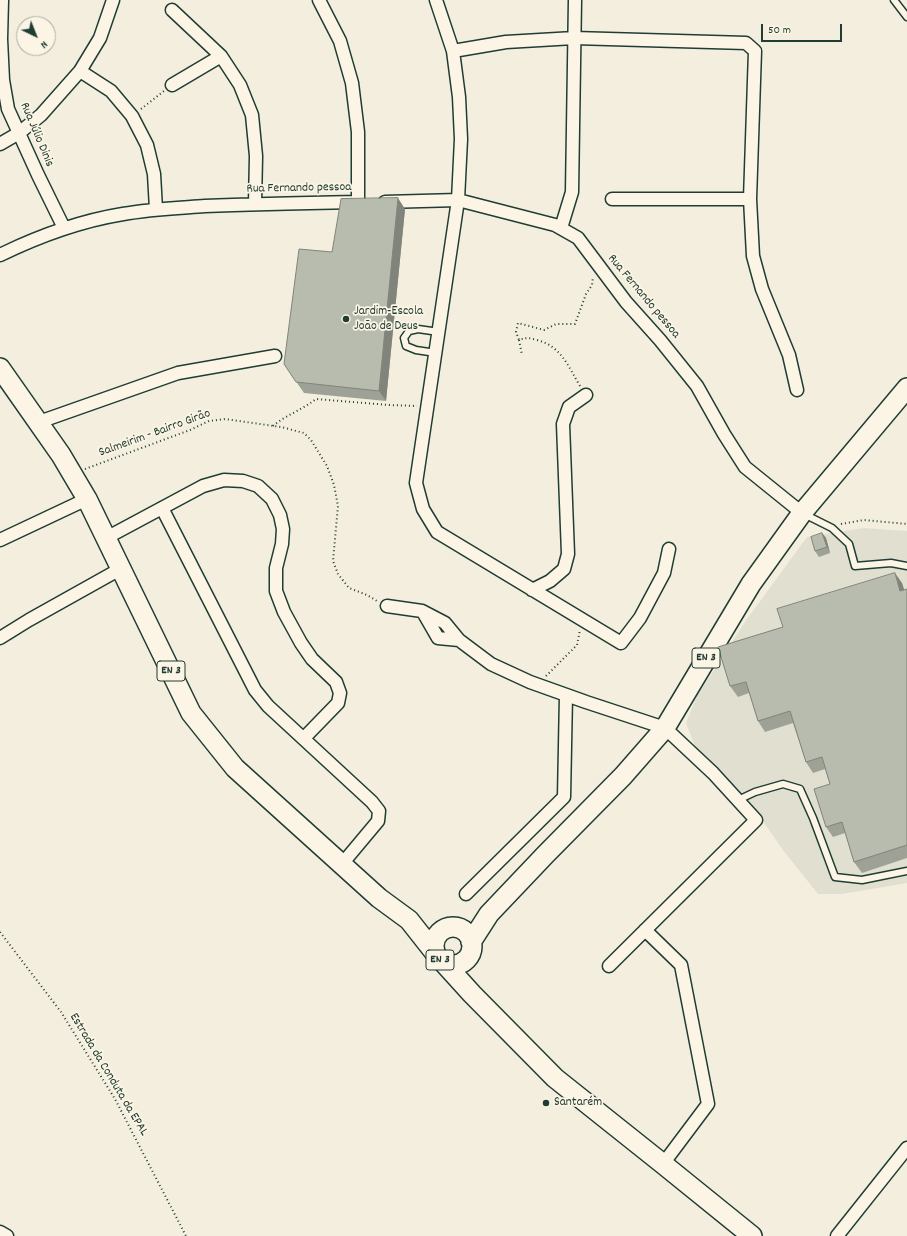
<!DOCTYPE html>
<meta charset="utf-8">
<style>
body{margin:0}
#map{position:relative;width:907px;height:1236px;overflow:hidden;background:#f3eede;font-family:Dekko,sans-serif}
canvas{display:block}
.north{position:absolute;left:16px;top:16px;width:40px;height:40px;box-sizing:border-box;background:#fcf5e5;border:1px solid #a4ab9e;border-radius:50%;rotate:137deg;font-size:11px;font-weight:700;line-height:16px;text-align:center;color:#1f3d34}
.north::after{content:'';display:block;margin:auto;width:14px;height:18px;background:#1f3d34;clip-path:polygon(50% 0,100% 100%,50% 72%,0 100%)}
.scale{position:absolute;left:761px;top:24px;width:81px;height:18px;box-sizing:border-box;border:2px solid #1f3d34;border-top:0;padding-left:5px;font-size:12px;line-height:14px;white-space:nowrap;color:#1f3d34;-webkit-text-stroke:3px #fcf5e5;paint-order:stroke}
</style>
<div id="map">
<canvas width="907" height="1236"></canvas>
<div class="north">N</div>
<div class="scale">50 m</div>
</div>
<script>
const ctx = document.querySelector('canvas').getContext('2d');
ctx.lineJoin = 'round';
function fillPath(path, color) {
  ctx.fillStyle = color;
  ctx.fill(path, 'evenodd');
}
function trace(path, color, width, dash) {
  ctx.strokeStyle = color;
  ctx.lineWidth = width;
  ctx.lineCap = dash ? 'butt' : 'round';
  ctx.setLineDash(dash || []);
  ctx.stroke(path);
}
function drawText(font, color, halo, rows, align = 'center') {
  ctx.font = font + ' Dekko,sans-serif';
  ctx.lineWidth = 3.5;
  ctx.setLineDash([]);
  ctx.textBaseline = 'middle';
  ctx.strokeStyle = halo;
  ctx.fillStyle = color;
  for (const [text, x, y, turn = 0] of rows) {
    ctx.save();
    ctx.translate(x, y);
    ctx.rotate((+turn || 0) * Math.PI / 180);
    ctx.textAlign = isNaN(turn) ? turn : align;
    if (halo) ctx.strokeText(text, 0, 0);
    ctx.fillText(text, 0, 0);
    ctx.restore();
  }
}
fillPath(new Path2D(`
 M864,528L907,531V883L842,894H818L783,850L751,804L725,776L695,746L686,723L697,696L747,619L807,537Z`), '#e1dfd0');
const lane = new Path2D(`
 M894,0L907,17
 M436,353L416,350L406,346L404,338L409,331L418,329L439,332
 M804,514L832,528L849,544L855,566L891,563L907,566
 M738,800L755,792L783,784L800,789L813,818L835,877L862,880L907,871`);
const street = new Path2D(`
 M2,0L1,39L3,80L8,109L38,175L64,228
 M319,0L340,41L352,83L358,132V202
 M436,0L453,51L459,97L461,139L458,200L416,483L423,509L437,532L621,643L640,618L664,573L669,549
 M172,10L221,56L240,85L252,115L256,156L255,204
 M453,51L506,42L574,38L746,43L755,51L750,199L753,256L762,289L789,355L797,390
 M80,71L111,91L132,116L147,145L154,174L156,209
 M172,85L221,56
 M0,144L19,133L41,115L80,71L100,38L113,0
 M612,199H750
 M385,202L458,200L555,225L578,238L626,302L660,340L697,386L724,434L745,467L802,513
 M561,228L572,192L575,0
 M0,255C39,236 80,221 123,214C150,209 178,208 205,206C255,204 306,203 357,202
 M39,422L178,373L275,356
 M162,508L255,690L268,706L372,802L379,811L378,821L342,864
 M106,538L203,486L224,480L243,481L258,486L272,499L280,515L283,529L282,544L276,568V591L284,612L301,643L312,659L336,682L340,693L338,703L304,738
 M0,540L87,499
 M532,590L550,581L564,569L568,554L563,424L569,407L586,395
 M387,606L422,611L445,623L459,640L491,664L530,682L586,702L665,728L713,773L756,820L609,966
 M423,612L438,638L459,640
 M0,638L29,620L122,568
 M466,894L564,797L566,695
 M645,930L681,965L708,1104L663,1164
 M0,1232L7,1236
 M837,1236L907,1148`);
const primary = new Path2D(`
 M0,368L61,455L87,499L191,713L235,768L379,898L409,920L435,953
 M434 946a19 19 0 1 1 38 0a19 19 0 1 1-38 0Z
 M471,942L489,914L546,854L623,776L665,728L751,584L802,513L907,388
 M443,962L472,994L555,1078L663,1164L752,1236`);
trace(lane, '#1f3d34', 9);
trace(street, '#1f3d34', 15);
trace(primary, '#1f3d34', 22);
trace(new Path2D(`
 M141,109L164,91
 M519,340L522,355
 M580,386C568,366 561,346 537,340C529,338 527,337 519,340L516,332L518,323L544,330L556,324H575L586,294L592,285L593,277
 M273,426C286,415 302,410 316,399L389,405L417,406
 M85,469L190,430L209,421L225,419L281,427L304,433L311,440L327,466L334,485L338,506L333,561L338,574L349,588L367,595L377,601
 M841,524L864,520L907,524
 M546,676L577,645L580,630
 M0,932L61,1012L115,1099L186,1236`), '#1f3d34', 2, [1, 3]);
trace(lane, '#fcf5e5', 6);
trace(street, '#fcf5e5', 12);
trace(primary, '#fcf5e5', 19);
fillPath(new Path2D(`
 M405,209L386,401L304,393L284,364L332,252Z
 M822,533L826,538L830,553L819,557L815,551Z
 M902,583L904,590L907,589V858L862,873L854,862L845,833L833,837L826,827L830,784L825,769L813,773L806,762L793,723L765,732L758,721L749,693L738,697L730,686L783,627Z`), '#9ea296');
fillPath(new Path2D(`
 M398,198L405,209L386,401L379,391Z
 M822,533L826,538L830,553L827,547Z
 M895,573L902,583L907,599L900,591Z`), '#81847a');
const building = new Path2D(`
 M398,198L379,391L296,382L284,364L299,249L332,252L341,199Z
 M822,533L827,547L815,551L811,537Z
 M895,573L900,591L907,589V845L854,862L842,822L826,827L814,789L830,784L822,757L806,762L790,711L758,721L746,682L730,686L718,647L783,627L777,609Z`);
fillPath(building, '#b8bcae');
trace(building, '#81847a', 1);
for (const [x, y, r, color] of [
 [346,319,4,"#1f3d34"],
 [546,1103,4,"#1f3d34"]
]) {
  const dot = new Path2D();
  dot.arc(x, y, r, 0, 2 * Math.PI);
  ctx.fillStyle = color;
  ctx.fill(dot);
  trace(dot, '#fcf5e5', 1.5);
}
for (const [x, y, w] of [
 [706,658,28],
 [171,671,28],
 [440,960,28]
]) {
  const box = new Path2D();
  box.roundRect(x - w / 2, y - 10, w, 20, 3);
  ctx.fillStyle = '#fcf5e5';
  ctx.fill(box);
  trace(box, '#1f3d34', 1);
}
drawText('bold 12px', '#1f3d34', null, [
 ["EN 3",706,658],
 ["EN 3",171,671],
 ["EN 3",440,960]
]);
drawText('13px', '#1f3d34', '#fcf5e5', [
 ["Rua Júlio Dinis",36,135,67],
 ["Rua Fernando pessoa",299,189,-1],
 ["Rua Fernando pessoa",643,297,50],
 ["Salmeirim - Bairro Girão",155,434,-20],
 ["Estrada da Conduta da EPAL",108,1075,59]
]);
drawText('13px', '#1f3d34', '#fcf5e5', [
 ["Jardim-Escola",354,312],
 ["João de Deus",354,327],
 ["Santarém",554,1103]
], 'left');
</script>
